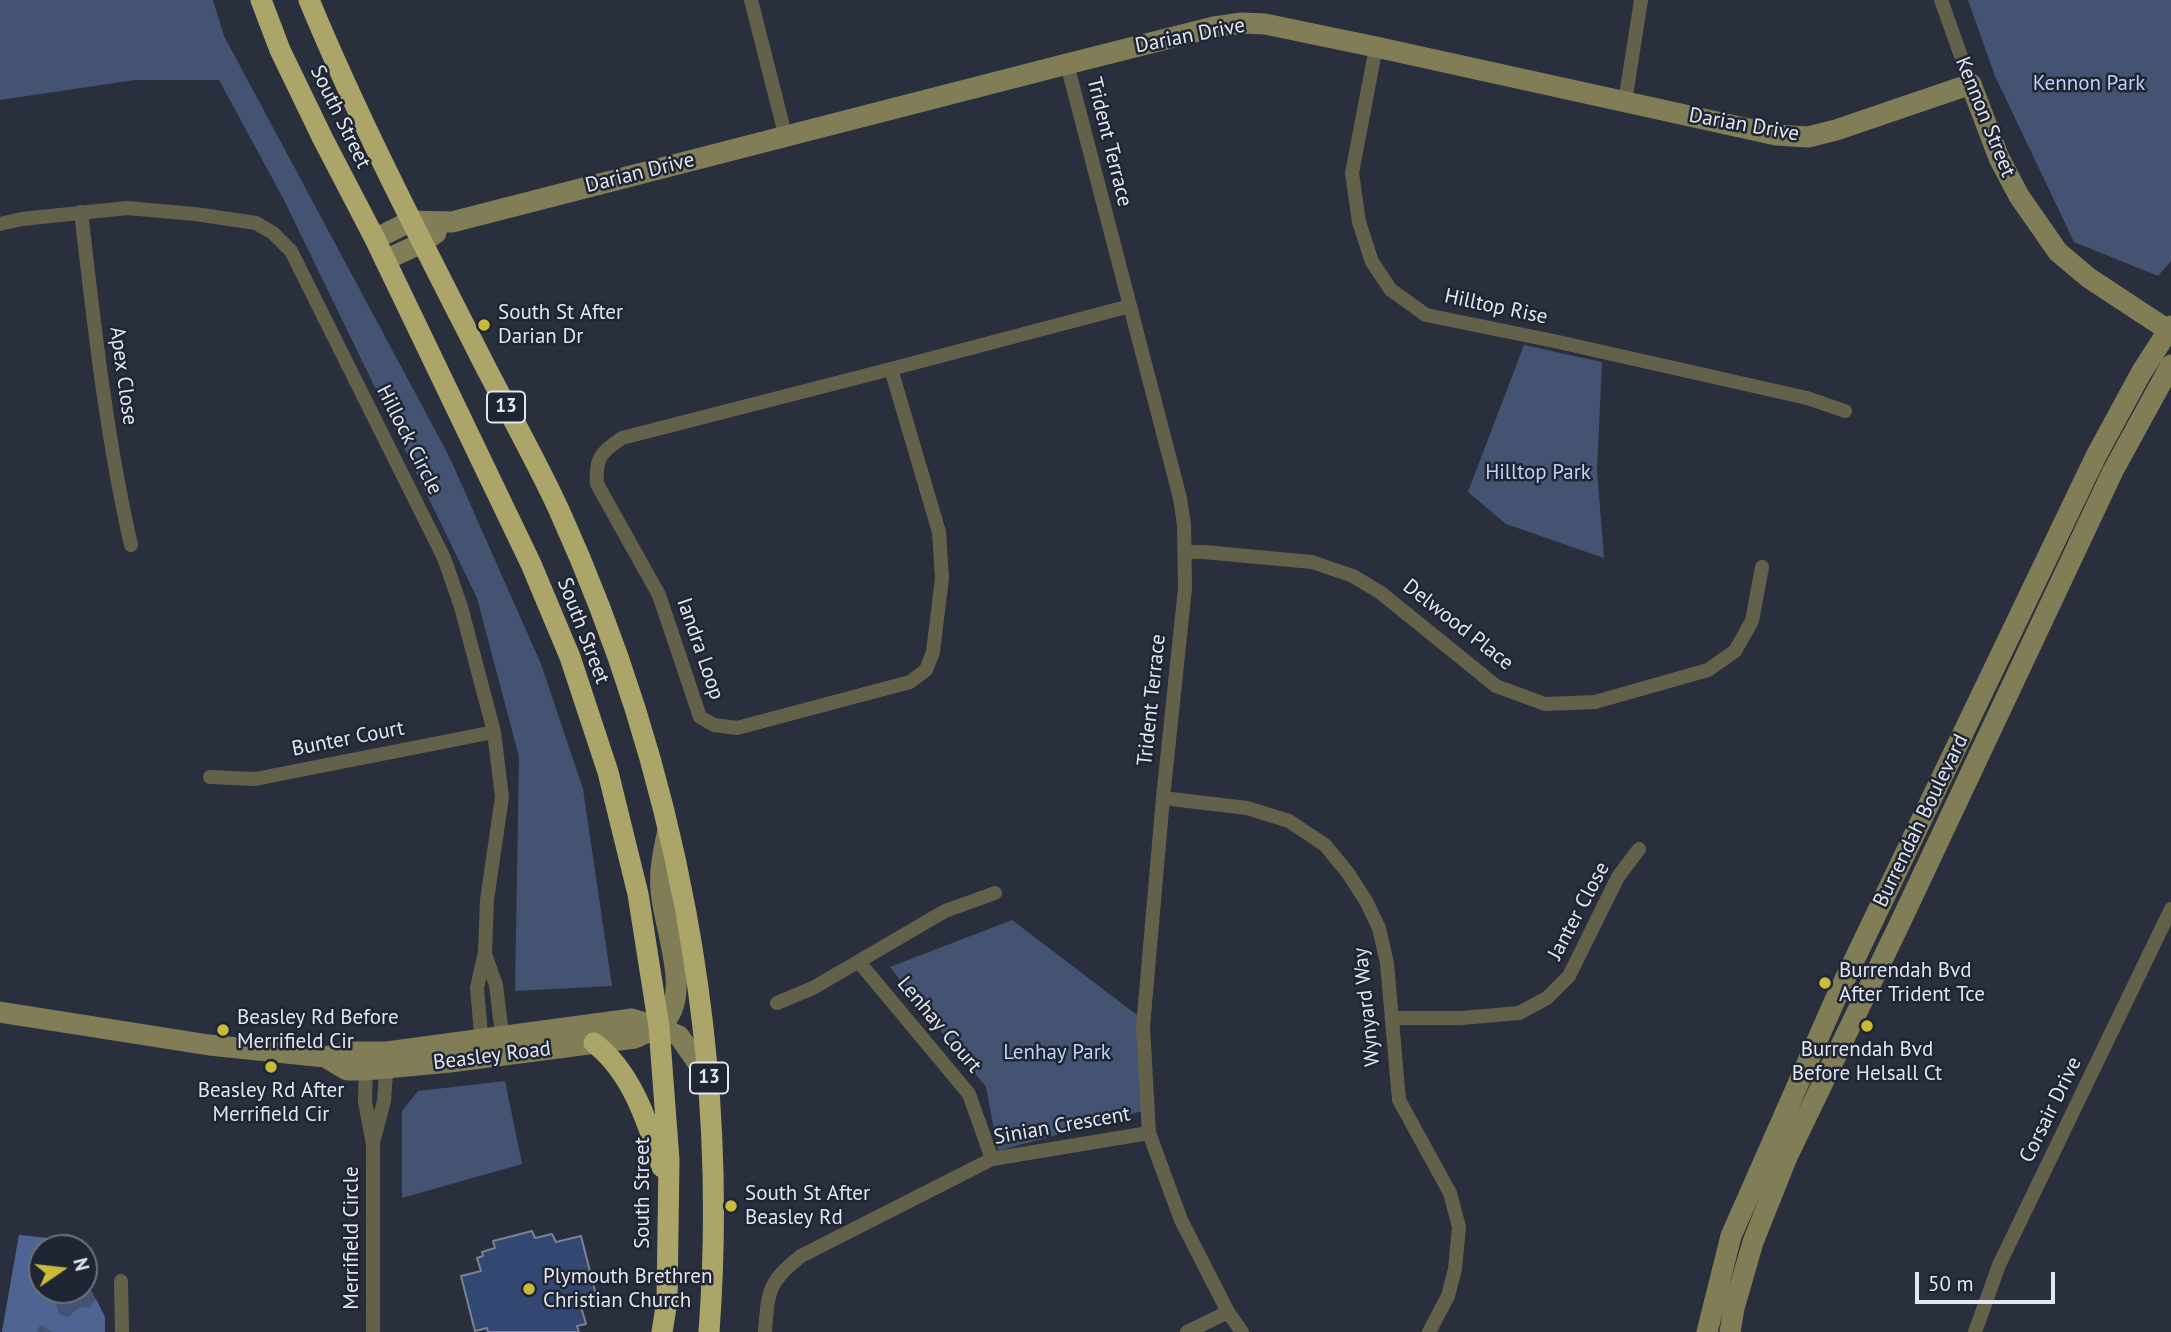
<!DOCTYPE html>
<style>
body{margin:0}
#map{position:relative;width:2171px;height:1332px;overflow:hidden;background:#292f3d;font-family:"PT Sans",sans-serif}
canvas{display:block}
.north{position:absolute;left:28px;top:1234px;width:70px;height:70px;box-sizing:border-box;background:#1f2533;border:2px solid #6d727e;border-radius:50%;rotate:76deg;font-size:19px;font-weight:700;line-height:28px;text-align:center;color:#e1e6ef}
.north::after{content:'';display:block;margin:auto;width:24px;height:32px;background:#caba3a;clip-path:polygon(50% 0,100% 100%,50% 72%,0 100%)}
.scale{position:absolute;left:1915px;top:1272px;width:140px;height:32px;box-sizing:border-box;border:4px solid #e1e6ef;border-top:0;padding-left:9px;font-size:21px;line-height:24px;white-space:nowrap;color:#e1e6ef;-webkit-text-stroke:5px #1f2533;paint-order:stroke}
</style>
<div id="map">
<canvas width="2171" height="1332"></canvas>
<div class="north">N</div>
<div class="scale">50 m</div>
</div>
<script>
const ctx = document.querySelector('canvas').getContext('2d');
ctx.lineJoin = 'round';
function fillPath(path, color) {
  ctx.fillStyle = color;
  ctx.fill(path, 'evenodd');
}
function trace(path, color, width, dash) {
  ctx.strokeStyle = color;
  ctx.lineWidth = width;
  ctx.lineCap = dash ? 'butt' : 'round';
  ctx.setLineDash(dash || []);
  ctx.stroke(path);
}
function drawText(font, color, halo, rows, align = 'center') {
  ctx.font = font + ' "PT Sans",sans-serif';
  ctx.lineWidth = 5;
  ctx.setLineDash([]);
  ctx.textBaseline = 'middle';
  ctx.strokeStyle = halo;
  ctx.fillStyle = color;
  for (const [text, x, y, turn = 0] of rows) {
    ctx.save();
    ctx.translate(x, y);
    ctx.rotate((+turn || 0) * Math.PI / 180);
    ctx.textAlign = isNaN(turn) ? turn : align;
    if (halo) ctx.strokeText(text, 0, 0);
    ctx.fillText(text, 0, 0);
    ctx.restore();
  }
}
fillPath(new Path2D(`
 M0,0H213L224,36L449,456L541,664L583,789L612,986L515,991L519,757L477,598L284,200L219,80H135L0,100Z
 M1968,0H2171V261L2158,276L2074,242L1995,76Z
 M1524,345L1602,362L1597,470L1604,558L1506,524L1468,492Z
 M1012,920L1137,1015V1050L1146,1110L998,1151L986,1087L890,967Z
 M505,1081L522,1164L402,1198V1111L418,1091Z
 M19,1235L66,1240L70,1248H42V1290H84V1276L105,1317V1332H2Z`), '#445372');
fillPath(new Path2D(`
 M19,1235L66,1240L70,1248H42V1290H65V1292L55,1291L54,1298L59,1314L68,1317L80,1307L89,1308L96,1299L105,1317V1332H52L40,1325L37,1332H2Z`), '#506493');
const building = new Path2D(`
 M532,1231L535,1238L552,1234L556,1242L581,1236L598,1303L581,1307L586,1324L577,1326L579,1332H488L487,1328L475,1331L461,1276L481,1271L477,1258L483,1256L482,1252L495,1248L493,1241Z`);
fillPath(building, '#334773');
trace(building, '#7a8293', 2);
trace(new Path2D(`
 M751,0L786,138
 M1941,0L1971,84
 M1376,47L1352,173L1359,222L1372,262L1391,290L1426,315L1554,341L1807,398L1845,411
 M1067,64L1180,498L1184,525L1185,588L1163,798L1143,1027L1149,1133L1181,1220L1228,1312L1242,1332
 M1625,102L1641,0
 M81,212C94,324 106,435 131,545
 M0,224L22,219L127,208L195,214L256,223L273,233L291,251L444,558L461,607L494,732L502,797L487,900L485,952L477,988L482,1045
 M891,369L622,438C601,452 595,458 597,484L659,595L700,717L714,725L737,728L910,682L926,670L933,652L942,578L939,532L891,369L1130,306
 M1186,552H1203L1312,562L1353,576L1381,593L1496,686L1545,704L1595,702L1708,670L1735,651L1752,621L1762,567
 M210,777L255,779L494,732
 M1163,798L1247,808L1289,821L1325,845L1348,873L1366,901L1379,928L1387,963L1399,1100L1450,1193L1459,1227L1455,1269L1448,1296L1429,1332
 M485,954L496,985L503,1043
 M859,962L969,1094L992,1159
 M777,1003L813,988L945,911L995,893
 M1392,1018H1462L1519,1013L1547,998L1569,976L1618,877L1639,849
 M366,1061L365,1102L373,1144V1332
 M374,1139L384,1101L387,1059
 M121,1281L122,1332
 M765,1332C768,1291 768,1282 801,1256L992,1159L1149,1133
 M1187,1332L1228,1312
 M1975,1332L1999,1265L2171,909`), '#64614a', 14);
trace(new Path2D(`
 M375,239L411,221L452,222L1067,64L1214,27L1242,23L1265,24L1376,47L1776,135L1808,137L1836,130L1971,84L1999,158L2019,196L2058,252L2089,278L2171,332
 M385,260L422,243L436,233
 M0,1012L209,1045L325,1057L348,1052H387L632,1019L659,1027L679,1036L709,1079
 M325,1057L347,1070H365L450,1062L635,1038C642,1034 653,1031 660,1026C695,998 663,927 661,890C659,870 664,849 668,830
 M1707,1332L1731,1236L1835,1000L2096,456L2141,373L2171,326
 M1730,1332L1734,1308L1753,1242L1787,1157L1900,923L2113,471L2171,365`), '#817d57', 21);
trace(new Path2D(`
 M261,0L280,50L323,139L375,239L531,564L570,657L608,772L638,894L659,1027L669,1160L667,1301L662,1332
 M309,0C360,123 421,240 481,358C507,409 535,458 559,510C676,768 730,1049 709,1332
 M594,1043C632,1072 648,1123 662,1167`), '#aca569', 21);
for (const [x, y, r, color] of [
 [484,325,7,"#caba3a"],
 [1825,983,7,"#caba3a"],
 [1867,1026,7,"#caba3a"],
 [223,1030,7,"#caba3a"],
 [271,1067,7,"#caba3a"],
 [731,1206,7,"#caba3a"],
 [529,1289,7,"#caba3a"]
]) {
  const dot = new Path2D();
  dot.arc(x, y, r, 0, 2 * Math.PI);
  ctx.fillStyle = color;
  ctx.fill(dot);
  trace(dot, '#1f2533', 2.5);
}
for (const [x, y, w] of [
 [506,407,38],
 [709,1078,38]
]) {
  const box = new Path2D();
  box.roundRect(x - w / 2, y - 15.5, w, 31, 5);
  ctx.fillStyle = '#1f2533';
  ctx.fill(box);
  trace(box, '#e1e6ef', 2);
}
drawText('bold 19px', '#e1e6ef', null, [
 ["13",506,407],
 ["13",709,1078]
]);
drawText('21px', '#e1e6ef', '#1f2533', [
 ["Darian Drive",1190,36,-11],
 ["South Street",340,117,64],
 ["Kennon Street",1985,117,68],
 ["Darian Drive",1744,125,10],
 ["Trident Terrace",1109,142,76],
 ["Darian Drive",640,173,-14],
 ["Hilltop Rise",1496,307,12],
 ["Apex Close",123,376,82],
 ["Hillock Circle",409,440,63],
 ["Delwood Place",1458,625,38],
 ["South Street",583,631,69],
 ["Iandra Loop",700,649,71],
 ["Trident Terrace",1152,700,-84],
 ["Bunter Court",348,739,-11],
 ["Burrendah Boulevard",1921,821,-64],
 ["Janter Close",1579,911,-62],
 ["Wynyard Way",1367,1007,-96],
 ["Lenhay Court",939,1025,50],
 ["Beasley Road",492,1056,-7],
 ["Corsair Drive",2051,1110,-64],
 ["Sinian Crescent",1062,1126,-10],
 ["South Street",643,1193,-90],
 ["Merrifield Circle",352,1238,-90]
]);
drawText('21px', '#bcd1fd', '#1f2533', [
 ["Kennon Park",2089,84],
 ["Hilltop Park",1538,473],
 ["Lenhay Park",1057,1053]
]);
drawText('21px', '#e1e6ef', '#1f2533', [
 ["South St After",498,313],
 ["Darian Dr",498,337],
 ["Burrendah Bvd",1839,971],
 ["After Trident Tce",1839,995],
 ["Beasley Rd Before",237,1018],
 ["Merrifield Cir",237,1042],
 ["Burrendah Bvd",1867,1050,"center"],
 ["Before Helsall Ct",1867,1074,"center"],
 ["Beasley Rd After",271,1091,"center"],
 ["Merrifield Cir",271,1115,"center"],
 ["South St After",745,1194],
 ["Beasley Rd",745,1218],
 ["Plymouth Brethren",543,1277],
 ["Christian Church",543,1301]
], 'left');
</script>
